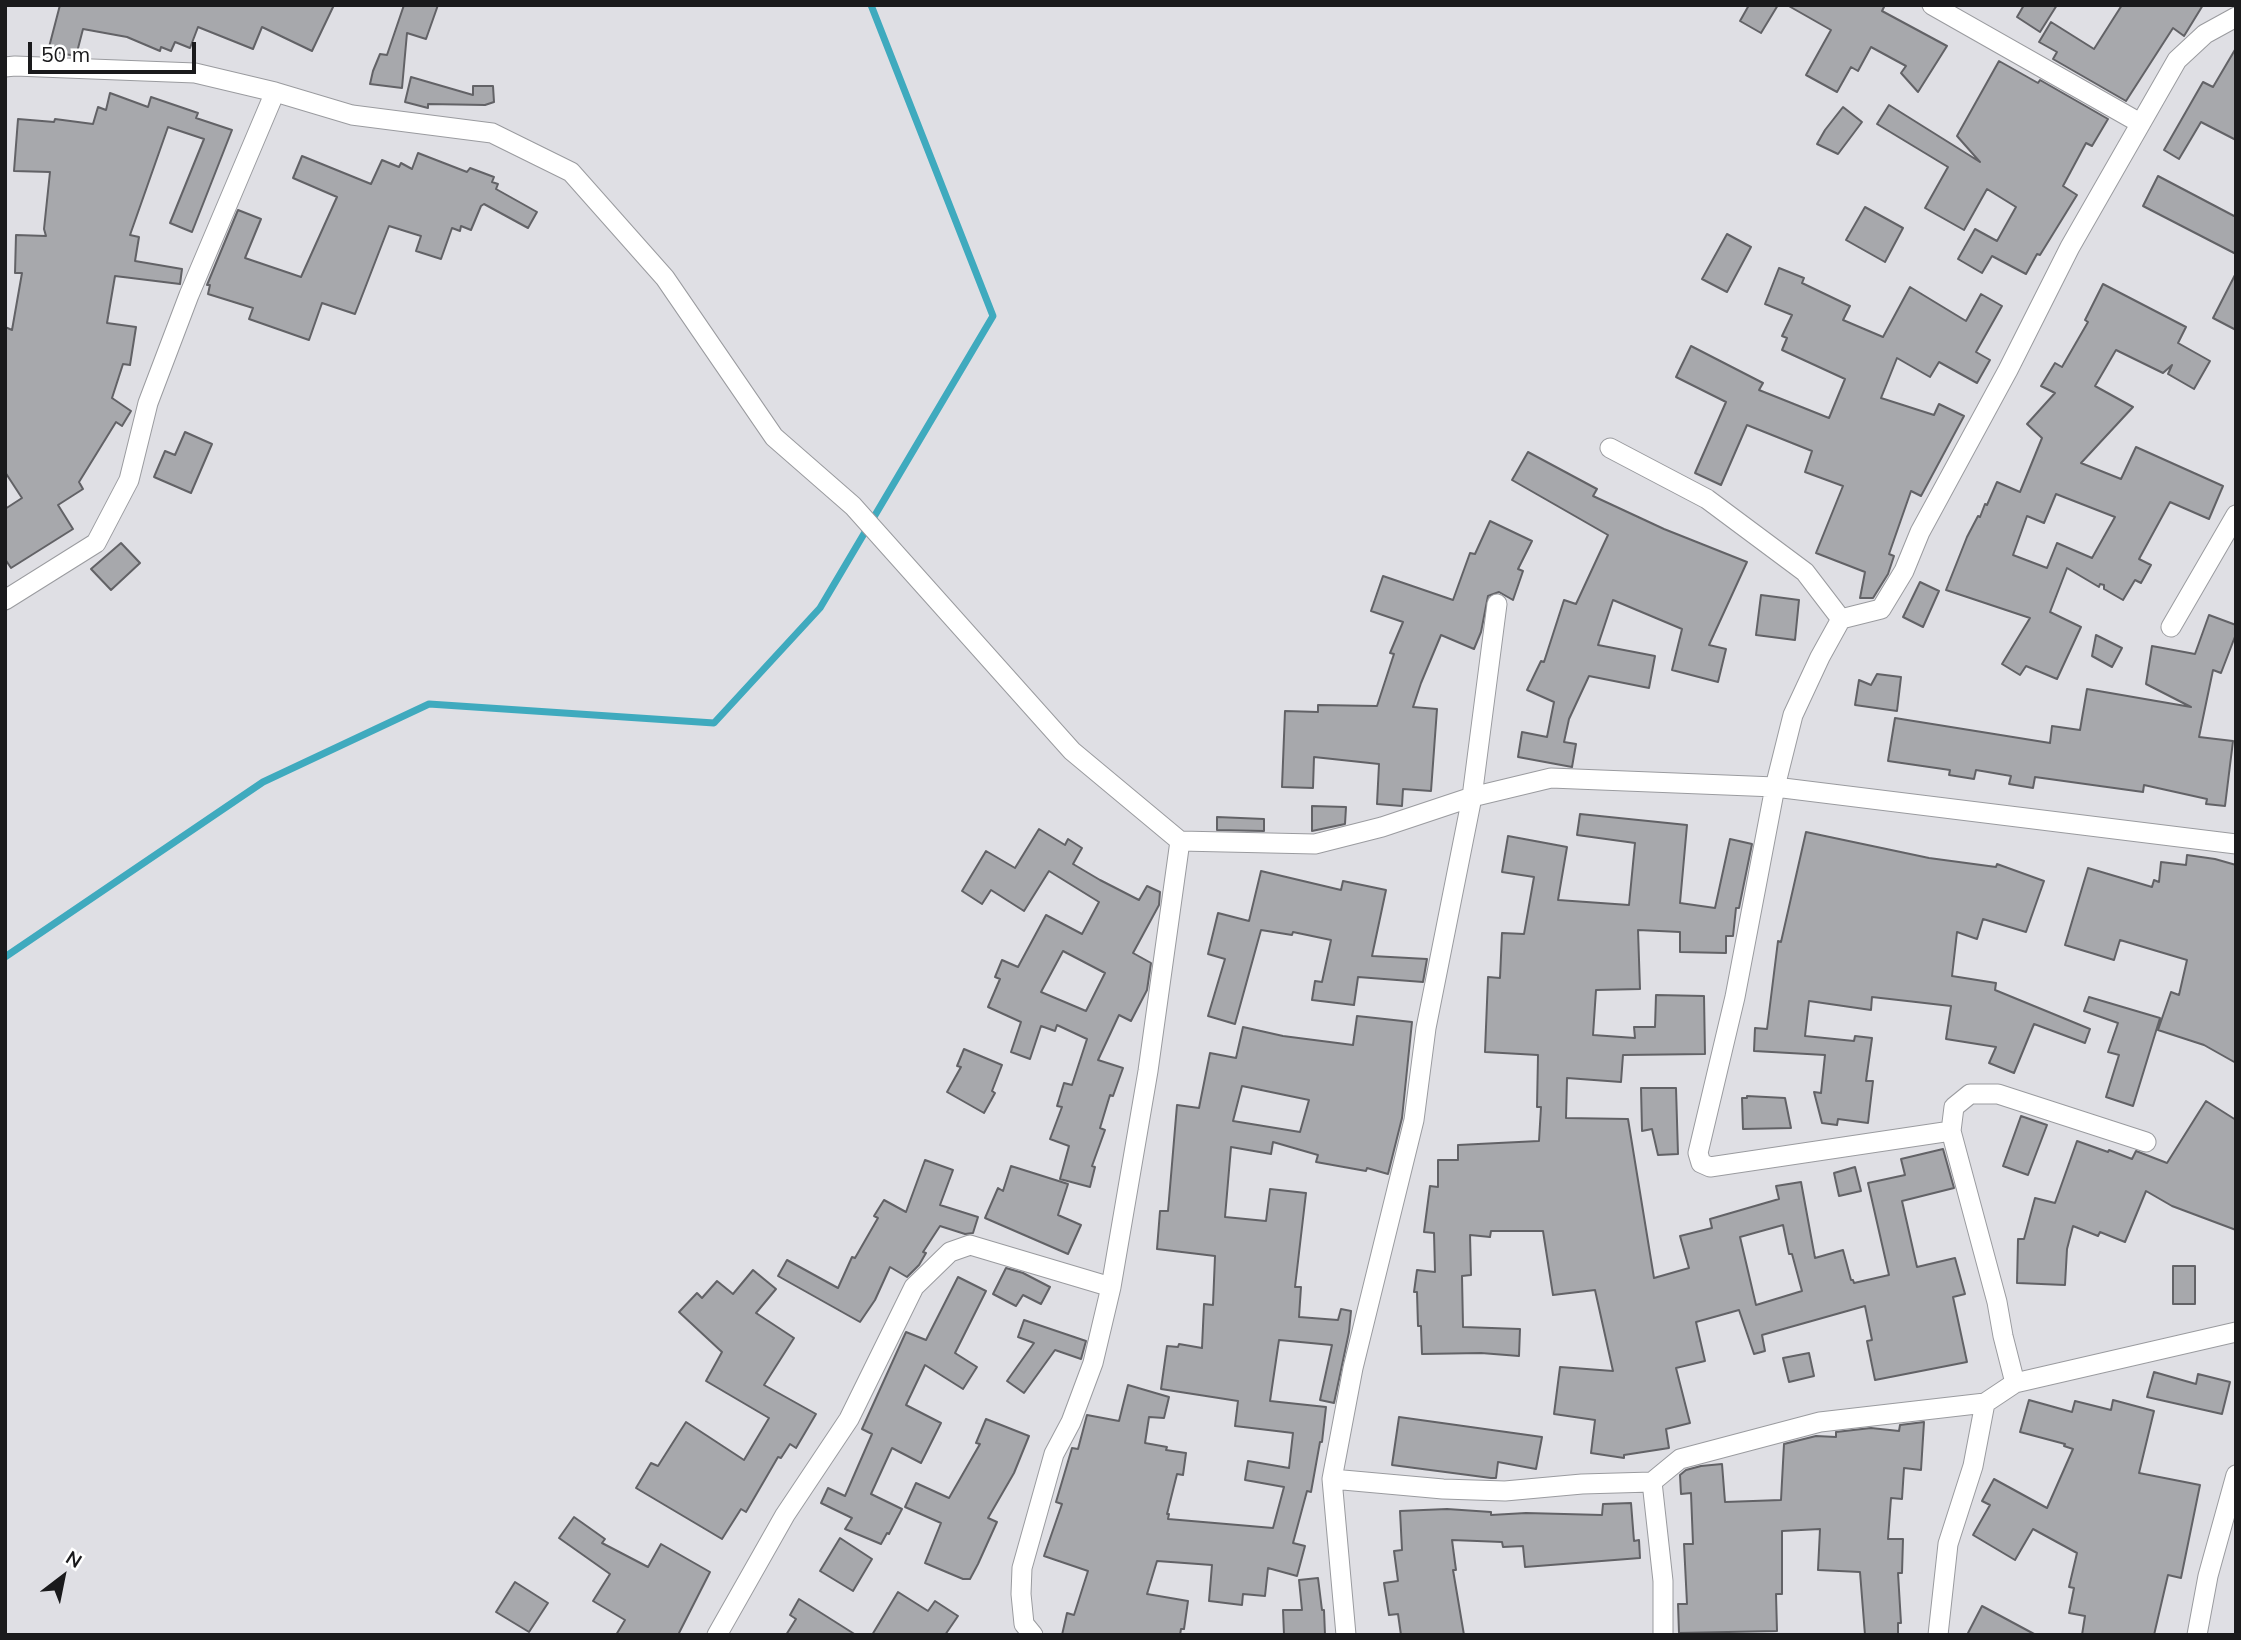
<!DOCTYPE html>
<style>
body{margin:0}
#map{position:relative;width:2241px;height:1640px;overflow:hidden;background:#dfdfe4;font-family:Mulish,sans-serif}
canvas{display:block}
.frame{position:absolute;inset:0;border:7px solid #1a1a1c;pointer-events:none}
.north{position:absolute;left:28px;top:1542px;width:70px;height:70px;-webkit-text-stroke:5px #fff;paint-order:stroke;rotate:32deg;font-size:19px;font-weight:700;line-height:28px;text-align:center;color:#1a1a1c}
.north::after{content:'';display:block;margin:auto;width:24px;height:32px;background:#1a1a1c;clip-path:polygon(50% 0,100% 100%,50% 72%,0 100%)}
.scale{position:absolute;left:28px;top:42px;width:168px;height:32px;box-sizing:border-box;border:4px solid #1a1a1c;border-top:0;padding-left:9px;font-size:21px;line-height:24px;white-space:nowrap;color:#1a1a1c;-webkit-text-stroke:5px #fff;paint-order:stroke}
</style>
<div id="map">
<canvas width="2241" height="1640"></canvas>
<div class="frame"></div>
<div class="north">N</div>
<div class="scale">50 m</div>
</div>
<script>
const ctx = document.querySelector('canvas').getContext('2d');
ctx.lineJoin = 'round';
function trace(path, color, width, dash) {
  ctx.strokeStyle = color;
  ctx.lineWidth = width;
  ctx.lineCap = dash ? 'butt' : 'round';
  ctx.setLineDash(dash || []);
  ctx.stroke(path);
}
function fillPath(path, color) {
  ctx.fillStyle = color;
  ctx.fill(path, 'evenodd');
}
trace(new Path2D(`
 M5,957L263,782L429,704L714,723L820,608L993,316L871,5`), '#3faabe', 7);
const building = new Path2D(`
 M60,5H334L312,51L262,27L253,49L198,27L190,48L175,42L171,51L161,47L160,51L127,37L83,29L76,56L48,51Z
 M404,5H438L426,39L407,33L402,88L370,84L373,71L380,54L387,55Z
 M1749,5H1778L1761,33L1740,21Z
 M1787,5H1885L1882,11L1947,46L1918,92L1901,73L1906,66L1871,47L1858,71L1851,67L1837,92L1806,75L1831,30Z
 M2024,5H2057L2040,32L2017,17Z
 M2122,5H2203L2184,36L2173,28L2126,101L2053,59L2057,52L2039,42L2051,22L2094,49Z
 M2236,48V140L2201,122L2179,159L2164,150L2203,82L2213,87Z
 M1999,61L2038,83L2040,80L2108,119L2092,146L2086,143L2063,186L2077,195L2040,255L2037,254L2026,274L1992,256L1982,273L1958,259L1975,229L1997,241L2016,207L1987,189L1964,230L1925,208L1948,167L1877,124L1889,105L1980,162L1957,136Z
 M411,77L473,95V86H493L494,102L485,105L428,104V108L405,102Z
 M110,93L148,107L151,97L198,113L196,118L232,130L192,232L170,223L204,139L168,127L130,235L139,237L135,261L182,269L180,284L115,276L107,323L136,327L130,365L123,364L112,398L131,411L122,426L116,422L79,482L83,489L58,505L73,529L11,568L5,559V509L22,498L5,472V327L12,330L22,273H15L16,235L46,236L44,229L50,172L14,171L18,119L54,122L55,119L93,124L98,107L106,110Z
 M1843,107L1862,122L1838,154L1817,144L1825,130Z
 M418,153L467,172L470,168L494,177L492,182L498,184L496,189L537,212L528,228L484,204L481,206L471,230L461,226L460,231L452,228L441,259L416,251L421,236L389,226L355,314L322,303L309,340L249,319L253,308L208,294L210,285H207L238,210L261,219L245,258L301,277L337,197L293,178L302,156L371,184L382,160L399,167L401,163L412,169Z
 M2158,176L2236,217V254L2143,206Z
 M1865,207L1903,228L1885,262L1846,240Z
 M1727,234L1751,247L1727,292L1702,279Z
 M1779,268L1804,278L1802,283L1850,306L1843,320L1883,337L1910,287L1966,321L1981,294L2002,306L1976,352L1990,360L1977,383L1939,362L1930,377L1897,358L1881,398L1934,415L1939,404L1964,416L1921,496L1911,491L1889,554L1894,556L1888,574L1873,598H1860L1865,572L1816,553L1843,486L1805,472L1812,451L1747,425L1721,485L1695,473L1726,402L1676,377L1691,346L1763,383L1759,390L1829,418L1845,379L1782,350L1787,338L1782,336L1792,315L1765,304Z
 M2236,273V330L2213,318Z
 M2103,284L2186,327L2178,343L2210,361L2194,389L2168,374L2172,365L2163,373L2116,350L2095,386L2133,407L2081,463L2121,479L2136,447L2223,486L2209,519L2170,502L2139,559L2151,565L2141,583L2135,580L2123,600L2104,589V585L2100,584L2099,587L2067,568L2050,612L2081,627L2057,679L2026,666L2020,675L2002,664L2030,618L1946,590L1967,537L1978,516L1980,517L1985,504L1987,505L1997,482L2020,492L2042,438L2027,424L2055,393L2041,386L2055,363L2062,367L2088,322L2085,320ZM2056,494L2115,517L2092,558L2057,543L2047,568L2013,555L2027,516L2044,523Z
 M185,432L212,444L191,493L154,477L165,451L175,455Z
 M1528,452L1597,489L1593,496L1664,529L1747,562L1709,645L1726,649L1718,682L1672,670L1682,629L1613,600L1598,645L1655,656L1649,688L1589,676L1569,719L1564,742L1576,744L1572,767L1518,757L1522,732L1547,737L1554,702L1527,690L1541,661L1544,662L1564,600L1576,604L1608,535L1512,480Z
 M1490,521L1532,541L1518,569L1523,571L1513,600L1499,592L1488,596L1481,632L1474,649L1441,635L1421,683L1413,707L1437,709L1431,791L1403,789L1402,806L1377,804L1379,764L1314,757L1313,788L1282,787L1285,711L1318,712V705L1377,706L1394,654L1390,653L1403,622L1371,611L1383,576L1453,600L1470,553L1475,554Z
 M121,543L140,563L111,590L91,569Z
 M1920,582L1939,591L1923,627L1903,617Z
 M1761,595L1799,600L1795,640L1756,635Z
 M2209,615L2236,625V634L2221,673L2213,670L2199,737L2233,741L2225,806L2206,804L2207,799L2144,785L2143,792L2035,777L2033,788L2009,784L2011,776L1976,770L1974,779L1949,775L1950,770L1888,761L1895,718L2050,743L2052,726L2080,730L2087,689L2191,707L2146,684L2152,646L2195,654Z
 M2096,635L2122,648L2112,667L2092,656Z
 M1877,674L1901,677L1897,711L1855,705L1859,680L1871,685Z
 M1312,806L1346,807L1345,824L1312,831Z
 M1580,814L1687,825L1680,903L1715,908L1730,839L1752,844L1739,908H1736L1733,936H1726V953L1680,952V932L1638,930L1640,989L1596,990L1593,1035L1635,1038L1634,1027H1655L1656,995L1704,996L1705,1054L1623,1055L1621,1082L1567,1078L1566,1118L1628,1119L1654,1278L1689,1268L1680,1236L1712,1228L1710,1219L1779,1199L1776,1186L1801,1182L1815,1258L1843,1250L1851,1280H1853L1854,1283L1889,1275L1868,1183L1905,1175L1901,1159L1943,1149L1954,1188L1902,1201L1917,1267L1955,1258L1965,1294L1953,1297L1967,1362L1875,1380L1867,1341L1872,1340L1865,1306L1762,1335L1765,1351L1754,1354L1739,1310L1696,1322L1705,1361L1676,1368L1690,1423L1666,1429L1669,1448L1624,1455V1458L1591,1453L1595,1420L1554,1414L1560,1367L1613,1371L1595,1290L1553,1295L1543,1231H1491L1490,1237L1470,1235L1471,1275L1462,1276L1463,1327L1520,1329L1519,1356L1481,1353L1422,1354L1421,1326H1418L1417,1292H1414L1417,1270L1435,1272L1434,1233L1424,1232L1430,1186L1438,1187V1160H1458V1145L1539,1141L1541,1107H1537L1538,1055L1485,1052L1488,977L1500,978L1502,933L1524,934L1534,877L1502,872L1508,836L1567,847L1558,900L1629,905L1635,843L1577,835ZM1783,1225L1789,1254H1792L1802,1291L1756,1305L1740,1237Z
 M1217,817L1264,819V831L1217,830Z
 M1039,829L1065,845L1068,839L1082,848L1073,864L1100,880L1139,900L1147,886L1160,892L1159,905L1133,953L1151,963L1147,990L1131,1021L1119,1015L1098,1060L1123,1068L1113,1096L1110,1095L1100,1128L1105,1130L1092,1166L1095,1167L1090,1187L1060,1179L1069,1146L1050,1139L1062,1107L1057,1106L1064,1083L1072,1085L1087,1039L1057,1025L1055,1031L1041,1026L1030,1059L1011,1052L1021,1022L988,1007L1000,979L995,977L1002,960L1018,967L1046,915L1082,934L1099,902L1049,871L1024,911L991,890L982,904L962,891L986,851L1015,868ZM1063,951L1105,973L1086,1011L1041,992Z
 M1806,832L1929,858L1996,867L1997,864L2044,881L2026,932L1983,919L1977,939L1957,932L1952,976L1996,983L1995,990L2090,1029L2085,1043L2034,1024L2014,1073L1989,1063L1996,1047L1946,1039L1951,1006L1872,997L1871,1010L1809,1001L1805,1036L1854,1041L1855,1036L1872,1038L1866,1081H1873L1868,1123L1838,1119L1837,1125L1822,1123L1814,1092L1821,1093L1825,1055L1754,1051L1755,1028L1767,1029L1778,941L1781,942Z
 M2187,855L2215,859L2236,865V1063L2204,1045L2158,1030L2171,992L2179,995L2187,960L2120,940L2114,960L2065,945L2088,868L2152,887L2154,880L2159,882L2161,862L2186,865Z
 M1261,871L1341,890L1343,881L1386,890L1372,956L1427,959L1423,982L1358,977L1354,1005L1312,1000L1315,981L1322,982L1331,940L1293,932L1292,935L1261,930L1235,1024L1208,1016L1225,959L1208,954L1218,913L1249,921Z
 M2089,997L2160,1018L2133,1106L2106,1097L2119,1055L2108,1052L2118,1023L2084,1011Z
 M1357,1016L1412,1022L1402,1118L1388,1174L1367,1168L1366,1171L1316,1162L1318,1155L1273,1142L1271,1154L1231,1147L1225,1217L1266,1221L1270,1189L1306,1193L1295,1287H1301L1299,1317L1338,1320L1341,1309L1351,1311L1349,1332L1334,1403L1320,1400L1332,1345L1279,1340L1270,1401L1326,1407L1322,1442H1320L1311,1492L1307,1491L1293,1543L1305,1546L1297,1576L1268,1568L1265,1596L1243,1594L1242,1605L1209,1601L1212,1565L1157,1561L1147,1594L1188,1601L1184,1629H1181L1180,1635H1062L1067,1613L1074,1615L1088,1571L1044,1556L1062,1504L1056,1502L1072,1448L1078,1449L1087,1415L1119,1421L1128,1385L1169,1397L1164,1418L1149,1417L1145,1443L1167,1447L1166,1450L1186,1453L1183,1475L1177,1474L1167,1514H1169L1168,1519L1273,1528L1284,1487L1245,1480L1248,1461L1289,1468L1293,1433L1235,1426L1238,1401L1161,1389L1167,1346L1178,1347L1179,1344L1202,1348L1204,1304L1213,1305L1215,1256L1157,1249L1160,1211H1168L1177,1105L1199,1108L1210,1053L1236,1058L1243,1027L1283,1036L1353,1045ZM1242,1086L1309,1100L1300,1132L1233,1121Z
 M964,1049L1002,1065L992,1091L995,1093L984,1113L947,1092L961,1067L957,1066Z
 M1641,1088H1676L1678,1154L1658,1155L1652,1129L1642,1131Z
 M1747,1096L1785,1098L1791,1128L1743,1129L1742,1098H1747Z
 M2206,1101L2236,1120V1230L2172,1206L2146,1191L2125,1242L2100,1232L2098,1236L2073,1226L2067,1249L2065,1285L2017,1283L2018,1239H2024L2035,1198L2055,1203L2077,1141L2108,1152L2109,1150L2132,1159L2136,1151L2167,1163Z
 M2021,1116L2047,1125L2028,1175L2003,1166Z
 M925,1160L953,1170L940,1205L978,1217L973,1233L965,1234L940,1226L923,1252L926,1253L919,1265L907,1277L890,1267L875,1300L860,1322L778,1276L787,1260L838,1288L852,1257L855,1258L878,1218L874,1216L884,1200L906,1212Z
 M1011,1166L1068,1184L1058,1215L1081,1225L1068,1254L985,1218L998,1188L1003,1191Z
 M1855,1167L1861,1191L1839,1196L1834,1173Z
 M2173,1266H2195V1304H2173Z
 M1006,1268L1023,1273L1050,1287L1041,1304L1023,1295L1016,1306L993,1294Z
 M753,1270L776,1289L756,1313L794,1338L764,1385L816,1414L796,1448L790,1444L781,1458L778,1457L746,1512L741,1509L722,1539L636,1488L651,1463L658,1466L686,1422L744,1460L769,1418L706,1381L722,1352L679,1312L697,1293L702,1298L717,1281L733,1294Z
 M958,1277L986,1291L955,1353L977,1367L963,1389L925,1365L906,1405L941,1423L921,1463L892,1448L871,1494L902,1509L889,1534L887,1533L881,1544L845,1529L852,1518L821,1503L828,1488L845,1496L872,1434L862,1429L906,1332L926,1340Z
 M1024,1320L1086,1341L1081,1359L1055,1350L1024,1393L1007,1381L1034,1343L1018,1337Z
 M1809,1353L1814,1376L1789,1382L1783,1358Z
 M2154,1372L2196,1384L2198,1374L2230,1382L2222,1414L2147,1397Z
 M2029,1400L2072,1412L2075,1401L2111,1410L2113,1400L2154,1411L2139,1473L2200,1485L2181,1578L2168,1575L2154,1635H2082L2085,1616L2069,1613L2074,1588L2069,1587L2077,1553L2033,1529L2015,1560L1973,1535L1990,1505L1982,1501L1994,1479L2047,1508L2073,1449L2064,1446L2065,1444L2020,1432Z
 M1399,1417L1542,1437L1536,1469L1498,1462L1496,1478H1491L1392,1465Z
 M986,1419L1029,1436L1014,1473L988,1518L997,1522L978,1564L970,1579H963L925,1563L941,1523L905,1507L916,1483L949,1498L980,1444L976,1443Z
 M1924,1422L1921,1470L1904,1468L1902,1499L1891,1498L1888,1539H1903L1902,1573H1898L1901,1623H1898V1635H1865L1860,1572L1818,1570L1820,1529L1782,1531V1594H1776L1777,1631L1679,1633L1678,1604H1687L1684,1544H1693L1691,1493L1681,1494L1680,1475L1686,1470L1701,1466L1722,1464L1725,1502L1781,1500L1784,1444L1816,1436L1836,1437V1432L1871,1428L1899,1431L1900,1425Z
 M1631,1503L1634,1541L1639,1540L1640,1558L1525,1567L1523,1546L1503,1547L1502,1542L1452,1540L1456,1570H1453L1464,1635H1401L1398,1614L1389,1615L1384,1583L1398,1581L1394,1551L1402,1550L1400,1511L1447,1509L1491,1512V1515L1526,1513L1602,1515L1603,1504Z
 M574,1517L605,1539L602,1543L648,1567L661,1544L710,1572L678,1635H616L625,1620L593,1601L610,1574L559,1538Z
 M840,1538L872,1559L853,1591L820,1571Z
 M1318,1578L1322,1610H1324L1325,1635H1284L1283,1610H1302L1299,1580Z
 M515,1582L548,1603L529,1632L496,1612Z
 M898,1592L928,1611L935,1601L958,1616L945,1635H872Z
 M799,1599L856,1635H786L796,1619L790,1615Z
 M1982,1606L2036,1635H1967Z`);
fillPath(building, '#a7a8ac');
trace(building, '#626266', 2);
const street = new Path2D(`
 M1932,5L2140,123
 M5,67L15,66L195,73L275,92L352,115L492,133L571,172L665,278L774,437L853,506L1072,751L1180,841L1315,844L1382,827L1472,797L1551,778L1775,787L2236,844
 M1610,448L1707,499L1805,572L1841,619
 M5,600L96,543L129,480L148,403L189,295L275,92
 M2171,627L2236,515
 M1951,1131L1710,1167L1701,1163L1698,1153L1735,997L1775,787L1793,715L1820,657L1841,619L1881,609L1904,571L1920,532L2008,370L2070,247L2177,60L2205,34L2236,17
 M2015,1383L2003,1336L1997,1302L1951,1131L1954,1107L1970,1094H1998L2146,1142
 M1332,1479L1443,1489L1505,1491L1582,1484L1652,1482L1680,1459L1820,1422L1985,1403
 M1652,1482L1663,1581V1635
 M717,1635L785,1515L849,1419L914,1287L950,1252L970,1245L1111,1287
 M1033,1635L1024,1624L1021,1594L1022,1568L1054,1454L1071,1422L1093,1363L1111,1287L1148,1071L1180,841
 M1346,1635L1332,1479L1353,1368L1414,1120L1426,1028L1472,797L1497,604
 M1938,1635L1948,1544L1973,1466L1985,1403L2015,1383L2236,1332
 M2197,1635L2208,1576L2236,1475`);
trace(street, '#9a9b9f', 21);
trace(street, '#fff', 19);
</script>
